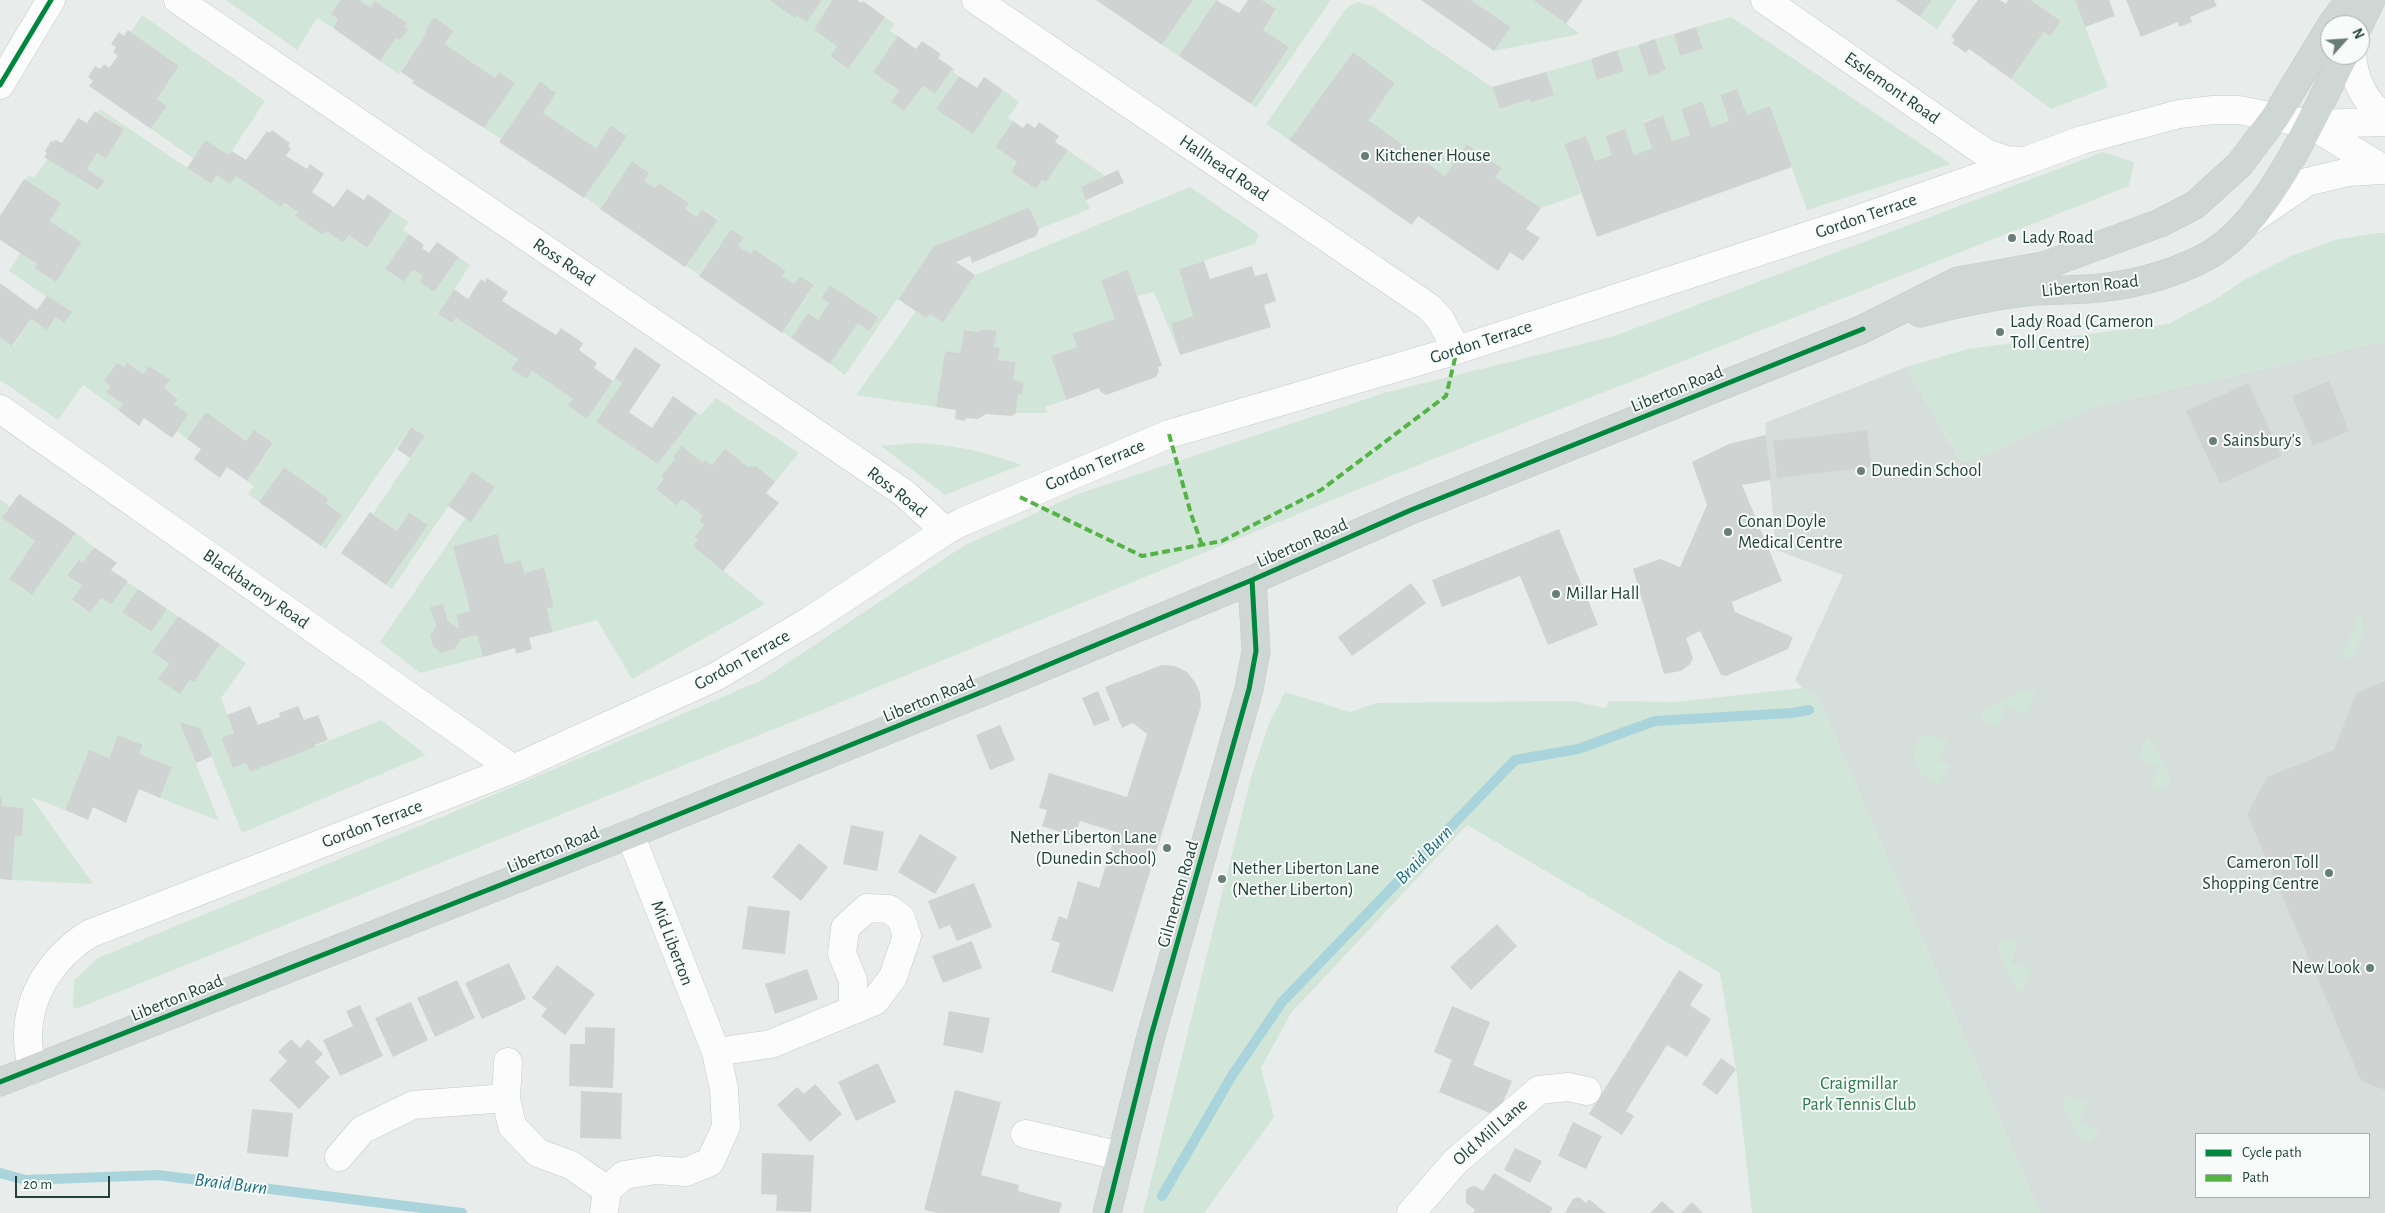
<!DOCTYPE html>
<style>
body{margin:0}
#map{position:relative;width:2385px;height:1213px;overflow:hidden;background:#e8edeb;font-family:"Alegreya Sans",sans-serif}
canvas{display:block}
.legend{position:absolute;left:2195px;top:1133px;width:175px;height:65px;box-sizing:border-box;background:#f7fbf9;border:1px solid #a3b1ad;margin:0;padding:6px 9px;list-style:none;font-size:15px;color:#24423a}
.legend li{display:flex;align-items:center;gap:10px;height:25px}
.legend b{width:25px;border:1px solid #a3b1ad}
.north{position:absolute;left:2320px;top:15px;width:50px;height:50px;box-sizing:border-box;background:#f7fbf9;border:1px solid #a3b1ad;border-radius:50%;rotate:64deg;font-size:14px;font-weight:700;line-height:20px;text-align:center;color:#24423a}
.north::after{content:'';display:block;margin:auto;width:18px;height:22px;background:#697e78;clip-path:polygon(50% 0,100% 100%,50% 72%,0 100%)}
.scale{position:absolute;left:15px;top:1176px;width:95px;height:22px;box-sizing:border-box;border:2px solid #24423a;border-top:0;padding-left:6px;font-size:15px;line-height:18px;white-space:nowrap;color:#24423a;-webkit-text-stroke:4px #f7fbf9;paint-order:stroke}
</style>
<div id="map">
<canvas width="2385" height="1213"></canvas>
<ul class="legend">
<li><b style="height:6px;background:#00873e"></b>Cycle path</li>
<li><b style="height:6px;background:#55b346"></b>Path</li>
</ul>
<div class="north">N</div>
<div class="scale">20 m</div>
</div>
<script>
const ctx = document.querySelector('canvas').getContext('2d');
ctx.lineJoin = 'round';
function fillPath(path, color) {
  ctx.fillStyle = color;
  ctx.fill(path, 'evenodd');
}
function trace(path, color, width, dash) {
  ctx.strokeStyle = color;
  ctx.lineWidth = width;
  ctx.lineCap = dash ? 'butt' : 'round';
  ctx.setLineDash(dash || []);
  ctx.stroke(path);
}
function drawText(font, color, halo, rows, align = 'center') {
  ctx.font = font + ' "Alegreya Sans",sans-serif';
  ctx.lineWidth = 4;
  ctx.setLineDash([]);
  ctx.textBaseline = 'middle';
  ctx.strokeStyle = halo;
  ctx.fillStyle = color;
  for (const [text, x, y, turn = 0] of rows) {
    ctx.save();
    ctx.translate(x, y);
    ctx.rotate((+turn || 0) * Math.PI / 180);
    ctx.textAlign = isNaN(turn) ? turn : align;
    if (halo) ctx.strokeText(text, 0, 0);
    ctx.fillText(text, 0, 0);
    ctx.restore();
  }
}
fillPath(new Path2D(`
 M2385,341V1213H2040L1818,697L1802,688L1795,680L1843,575L1776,550L1765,423L1906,367L1961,462L1974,460L2090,408ZM2196,1134H2369V1197H2196Z`), '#d6dedb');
fillPath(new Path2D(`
 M226,0H340L331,14L338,19L333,28L317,18L297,50Z
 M359,0H769L795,17L797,15L807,21L822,0H832L827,7L837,46L830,56L848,69L885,17L895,24L890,31L898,36L899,90L891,102L904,110L923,86L935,94L953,68L955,69L953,72L959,76L936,109L973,134L1003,90L1019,102L1008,118L1013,121L995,147L1017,162L1011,172L1036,189L1042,180L1046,182L1068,150L1105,176L1081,187L1090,209L1039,229L1029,207L933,247L845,375L830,364L858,323L869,330L878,317L830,285L822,298L829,303L818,320L808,313L791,338L783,332L814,286L800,276L794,284L782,276L786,271L755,250L751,254L738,246L744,238L731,229L699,275L686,266L718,219L703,209L697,217L685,209L689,203L659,183L655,188L644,181L632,162L600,208L585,197L626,135L611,125L596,148L543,113L556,93L540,81L501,139L484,128L514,83L499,73L495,78L445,44L454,31L434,18L425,31L427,32L399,74L380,61L396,38L400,40L407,30L404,27L406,23L375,1L370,7Z
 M1193,0H1216L1179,56L1162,45Z
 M1262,0H1331L1256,108L1251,104L1288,47L1263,30L1276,10Z
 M1471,0H1533L1580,34L1494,51L1511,27Z
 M1932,0H1957L1937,29L1920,17Z
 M2031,0H2075L2108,87L2051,109L2011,79L2044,32L2061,21Z
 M1358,2L1372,6L1492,87L1500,109L1530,99L1532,103L1554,95L1546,72L1591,59L1598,80L1624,71L1617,50L1638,45L1649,75L1666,70L1655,39L1674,34L1681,56L1703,49L1696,27L1731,17L1951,164L1807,210L1770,107L1747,115L1737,89L1720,96L1729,121L1711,127L1701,101L1681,109L1690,135L1672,141L1663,115L1643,122L1652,148L1634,155L1625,129L1605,136L1612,155L1595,161L1586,136L1564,144L1581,194L1541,208L1495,177L1502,168L1468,144L1445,176L1369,120L1395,83L1353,52L1289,140L1266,124L1345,10L1351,5Z
 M142,15L265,101L229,155L205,140L193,158L151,129L167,106L157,99L179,66L131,32Z
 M100,109L211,184L217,175L236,176L298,212L296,216L323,235L326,231L343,243L349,235L367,248L392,211L409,222L403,230L409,234L386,270L404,282L413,270L423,276L419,282L434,292L459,257L470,265L438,314L452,323L456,318L518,359L511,369L527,379L532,371L573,399L568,406L587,419L615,378L622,383L597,422L658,464L697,413L701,415L716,398L799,453L775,482L748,467L725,448L712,465L705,460L703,463L673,457L675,459L656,489L677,506L682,499L703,516L699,521L704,525L694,537L698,540L693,546L765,604L632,679L597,620L553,632L547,609L554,607L544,568L524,573L505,564L496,534L453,546L470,611L456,614L459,627L457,628L448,621L443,604L431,608L436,626L430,636L433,646L441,653L455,649L461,639L477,635L483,657L420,673L380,642L466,517L471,521L495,487L472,471L392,589L386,585L428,525L409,512L397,531L373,514L425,436L411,427L326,549L321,546L342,515L326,503L329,499L284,467L259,502L248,494L254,486L247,481L273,444L254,430L246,441L206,412L187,439L177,431L189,414L174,404L178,398L164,388L169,380L149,366L143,374L127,362L106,391L123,404L118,410L83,385L58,420L0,380V338L13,346L31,319L47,330L56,317L64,323L71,313L9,271L20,253L37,264L34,268L56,282L82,242L50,221L61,203L25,180L29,175L34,178L48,158L99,190L105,181L87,169L97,153L106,158L124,129L98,112Z
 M2103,152L2134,162L2129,186L1403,471L829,707L76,1009L73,1006L74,980L98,958L451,813L762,680L965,545L1078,494L1384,393L1614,336Z
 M1190,187L1259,234L1255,244L1179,269L1193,316L1171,323L1180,355L1154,292L1137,296L1128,270L1102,280L1115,319L1072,335L1077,347L1051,356L1066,400L1045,407L1048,413H1016L1018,394H1022L1024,382L1013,380L1016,362L998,360L1000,348L994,347L997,331L981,329L980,332L964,330L960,353L945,351L936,407L856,395L916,311L926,318L930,314L943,323L975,275Z
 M2377,233H2385V341L2090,408L1974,460L1961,462L1906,367L1967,349L2168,324L2221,296L2242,281L2291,256L2334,240Z
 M916,443C953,445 986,451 1021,465L945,495L881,446Z
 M0,499L10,506L2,518L35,541L9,579L32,595L76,533L94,547L82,563L77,560L67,575L82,586L72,601L90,613L101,598L111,605L127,582L138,589L122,612L150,632L167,609L178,616L152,652L170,665L180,694L190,680L194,682L220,644L246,663L221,698L234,733L221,738L233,768L246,763L250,772L381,720L426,755L242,833L200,728L179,722L219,821L160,798L172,767L139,754L143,745L118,735L109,758L89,751L65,810L31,797L93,884L12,880L15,836H22L24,808L2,806V797H0Z
 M2360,614C2368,627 2359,645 2352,657L2341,659Z
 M1802,688L1818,697L2040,1213H1752L1736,1069L1720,973L1467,825L1291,1013L1261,1068L1274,1117L1204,1213H1143L1251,777L1269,723L1285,692L1350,712L1376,703L1573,701L1605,708L1609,701L1675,702Z
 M2024,690L2036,693L2027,714L2006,706L1997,728L1982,719L1981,711L1983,709Z
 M1930,735L1947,740L1939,761L1949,765L1940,786C1923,780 1916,767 1912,750L1921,737Z
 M2147,737L2153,740L2170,779L2167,786L2160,790L2150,789L2158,767L2138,759Z
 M2012,938L2019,941L2011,962L2032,971L2022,992L2017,990L1997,948L2002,941Z
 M2066,1094L2087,1102L2079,1122L2099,1131L2092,1143H2084L2080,1140L2064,1106Z`), '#d1e6d8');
trace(new Path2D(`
 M0,1173L26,1180L158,1175L462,1213
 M1162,1196L1233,1074L1282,1002L1515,760L1578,749L1655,721L1792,713L1809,710`), '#a9d4db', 10);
fillPath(new Path2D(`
 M340,0H359L370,7L375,1L407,23L404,27L408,30L400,40L396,38L380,61L333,28L338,19L331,14Z
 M769,0H822L807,22L797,15L795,18Z
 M832,0H857L861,3L863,1L885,17L848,69L830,56L837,46L814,30Z
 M1096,0H1193L1162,45Z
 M1216,0L1239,13L1248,0H1262L1276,9L1263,30L1289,47L1251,104L1179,56Z
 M1421,0H1471L1511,27L1494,51Z
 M1533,0H1583L1566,24Z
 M1896,0H1932L1920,17Z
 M1978,0H2000L2006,4L2008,0H2031L2061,21L2050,36L2044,32L2011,79L1969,49L1966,53L1952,43L1955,40L1951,37Z
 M2075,0H2109L2115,16L2085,27Z
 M2126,0H2214L2217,6L2190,17L2192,22L2179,27L2178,22L2141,37Z
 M434,17L454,31L445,44L495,78L499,72L515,83L484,128L412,83L414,81L401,72L427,32L425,31Z
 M1696,27L1703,49L1680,56L1674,34Z
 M128,30L179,66L157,99L167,106L151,129L89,86L93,81L88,77L95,66L100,69L104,64L109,68L118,56L113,52L116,47L111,44L119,32L124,36Z
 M898,36L916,49L922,41L941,54L938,58L953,68L935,94L923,86L904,111L891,102L899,90L873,72Z
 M1655,39L1666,70L1649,76L1638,45Z
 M1617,50L1624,71L1597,80L1591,59Z
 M1353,52L1395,83L1369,120L1445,176L1467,144L1502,168L1495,177L1541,208L1526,229L1540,238L1523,261L1510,252L1498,271L1418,216L1412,225L1289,140Z
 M1546,72L1554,95L1531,103L1530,99L1500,109L1492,87Z
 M959,76L977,88L984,77L1003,90L973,134L936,109Z
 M540,81L556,93L543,113L596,148L611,125L627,136L584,198L499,142Z
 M1737,89L1747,115L1770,106L1792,167L1597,237L1564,144L1586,136L1595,161L1612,155L1605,136L1625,129L1634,155L1652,148L1643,123L1663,115L1672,141L1690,135L1681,109L1702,101L1711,127L1729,121L1720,95Z
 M95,111L124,129L106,159L97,153L87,169L105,181L98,190L44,157L47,153L45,151L51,141L54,142L55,140L62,143L78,118L87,123Z
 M1013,121L1023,128L1027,123L1035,128L1039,122L1059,136L1055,142L1068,150L1046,182L1042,180L1036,189L1011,172L1017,162L995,147Z
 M272,130L290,143L288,146L291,148L286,156L307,169L310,164L324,174L312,192L334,207L347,189L364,200L368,194L392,211L367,248L349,235L343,243L326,231L323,235L295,216L298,212L284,203L281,207L236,176L230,184L217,175L211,184L187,168L205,140L229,155L232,151L246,160L267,131L270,133Z
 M632,161L649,173L644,181L655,188L659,183L689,203L685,209L697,217L702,209L718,220L685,267L600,209Z
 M1118,170L1124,183L1086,200L1081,187Z
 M24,179L61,203L50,221L82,242L56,282L34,268L37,264L0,240V216Z
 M1029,207L1039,229L1036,236L972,263L970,256L956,262L975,275L943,323L930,314L926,318L898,299L933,247Z
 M731,229L744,238L738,246L751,254L754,249L786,271L782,276L794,284L800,276L814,285L782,333L699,276Z
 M409,234L424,245L422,248L429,253L437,242L459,257L434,292L419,282L423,276L413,270L404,282L385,269Z
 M1204,261L1210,279L1252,266L1255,276L1267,273L1276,301L1264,305L1271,327L1180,355L1171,323L1193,316L1179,269Z
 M1128,270L1162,366L1158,367L1159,371L1156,377L1106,395L1100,391L1099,388L1066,400L1051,356L1077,347L1072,334L1115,319L1101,280Z
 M487,278L508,292L502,301L556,335L561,328L583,343L579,350L597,363L594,368L613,381L587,419L568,406L573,399L532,371L527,379L511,369L518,359L456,318L452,323L438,314L454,289L468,299L481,279L485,282Z
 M0,283L37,310L47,296L72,312L64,323L56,317L47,330L31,319L12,346L0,338Z
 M830,285L878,317L869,331L858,323L830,364L791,338L808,313L818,320L829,303L821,298Z
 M981,329L997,331L994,347L1000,348L998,360L1016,362L1013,380L1024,382L1022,395L1018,394L1016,413L1012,416L986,414L978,419L966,418L965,421L955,419L956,410L936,407L945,351L960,353L964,330L980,332Z
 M635,347L661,365L629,412L652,428L673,396L697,413L658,464L596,422L622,383L615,378Z
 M127,362L143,374L149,366L170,380L164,388L178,399L174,404L189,414L172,438L144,418L139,426L118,410L123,404L106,392L110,386L104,381L117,363L124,367Z
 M2329,381L2349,431L2313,446L2292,396Z
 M2248,383L2282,456L2220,484L2186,411Z
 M206,412L246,441L254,430L273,443L247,481L227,467L220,478L194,459L201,449L187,439Z
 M411,427L425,436L410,458L397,449Z
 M1867,430L1871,467L1777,478L1773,441Z
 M1766,435L1771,480L1742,485L1782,581L1732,602L1735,612L1793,637L1788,649L1726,676L1721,675L1700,631L1686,638L1693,658L1690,664L1681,671L1664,674L1633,569L1660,559L1680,567L1707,505L1692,462L1729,444Z
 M682,446L703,463L705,460L712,465L725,448L748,467L756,466L775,482L766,493L779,503L723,571L693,546L698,540L694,537L704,525L699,521L703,516L682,499L677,506L656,489L663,479L661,476L675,459L673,457Z
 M284,467L329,499L326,503L342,515L321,546L259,502Z
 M472,471L495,487L471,522L448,506Z
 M19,494L76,533L32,595L9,579L35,541L2,518Z
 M370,512L397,531L409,512L428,525L386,585L341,553Z
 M1559,529L1598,625L1548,645L1520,576L1442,607L1432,580Z
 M497,534L505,564L521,560L524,573L544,567L554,607L547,609L553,632L529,638L532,649L516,654L515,648L483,657L477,635L461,639L455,649L441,653L433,646L430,636L436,626L430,607L443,604L448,621L457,628L459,627L456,614L470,611L453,546Z
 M94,547L117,563L111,570L128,581L111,605L101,598L90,613L72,600L82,586L67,575L78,560L82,563Z
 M1411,583L1426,603L1352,656L1338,637Z
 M138,589L167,609L151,632L122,612Z
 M178,616L220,644L194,682L190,680L180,694L158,679L169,664L152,652Z
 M1162,665L1175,666L1187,672L1195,682L1200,693L1201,706L1113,992L1051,972L1060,943L1051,940L1059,916L1067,919L1078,881L1099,888L1116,832L1080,821L1075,837L1042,826L1047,810L1039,808L1049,773L1127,797L1147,734L1133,723L1122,728L1105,687Z
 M2385,681V1090L2361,1081L2247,814L2267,777L2334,750L2356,693Z
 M1098,691L1110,720L1094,726L1082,698Z
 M250,706L258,725L280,717L279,713L298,706L304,720L318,715L328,740L315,745V747L250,772L246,763L233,768L221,738L234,733L227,715Z
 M179,722L200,728L212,756L196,763Z
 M1000,725L1015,760L990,770L976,735Z
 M118,735L143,745L139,754L172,767L160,798L139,789L126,823L93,807L88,820L65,810L89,750L109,758Z
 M0,797H2V806L24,808L22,836H15L12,880L0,879Z
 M851,825L884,832L877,871L843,864Z
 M920,834L957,857L935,894L898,872Z
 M799,843L828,867L801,901L772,877Z
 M974,883L992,927L957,941L950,925L939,929L928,901Z
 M748,906L790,911L785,954L742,949Z
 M1497,924L1517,946L1471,990L1450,967Z
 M972,941L982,968L943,983L932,956Z
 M509,963L526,999L482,1019L465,983Z
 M557,965L595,994L565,1035L541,1016L547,1009L532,998Z
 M807,969L818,999L775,1014L765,984Z
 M1679,970L1703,985L1690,1005L1711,1019L1687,1057L1667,1045L1626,1111L1634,1116L1622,1135L1589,1114Z
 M457,980L475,1018L435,1037L417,998Z
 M411,1002L428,1040L393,1057L375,1018Z
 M360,1005L383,1056L340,1076L323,1040L353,1026L346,1011Z
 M1452,1006L1490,1022L1473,1065L1512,1081L1497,1116L1439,1092L1452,1060L1434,1052Z
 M949,1011L990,1018L983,1053L943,1045Z
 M585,1027L615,1028L613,1088L569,1086L570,1044H585Z
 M291,1039L300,1048L308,1039L323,1054L315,1062L330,1077L299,1109L269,1080L287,1061L278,1052Z
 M1721,1058L1736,1069L1717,1095L1702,1084Z
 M878,1063L896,1102L856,1121L838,1082Z
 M815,1084L842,1114L810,1142L777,1105L797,1087L804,1094Z
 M955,1090L1001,1102L981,1175L1019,1185L1018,1191L1062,1203L1059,1213H937L924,1210Z
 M581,1091L622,1093L621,1139L580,1138Z
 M252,1109L293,1113L288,1157L247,1153Z
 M1573,1122L1602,1136L1586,1169L1558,1156Z
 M1515,1148L1542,1161L1530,1183L1504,1170Z
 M762,1153L814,1155L811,1212L776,1211L777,1195L761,1194Z
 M1494,1173L1553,1208L1550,1213H1473L1475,1210L1466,1203V1190L1470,1187L1475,1186L1483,1191Z
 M1579,1197L1586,1203L1589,1199L1606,1213H1565L1573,1199Z
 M1662,1201L1675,1213H1650Z
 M1692,1202L1703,1213H1681Z`), '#cfd4d2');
const street = new Path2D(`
 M178,0L904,493L945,531
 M976,0L1429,307L1440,319L1457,350
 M0,409L513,769
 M716,1052L771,1044L875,1001L893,977L907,936L901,918L889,909L867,908L845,928L842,954L853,980V1010
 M32,1070C31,1060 28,1050 28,1039C27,995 53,957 89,934L513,769L715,677L811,620L945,531L962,522L1169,434L1457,350L1856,220L2025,161
 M506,1098L508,1062
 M1025,1134L1121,1156
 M339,1157L362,1130L413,1105L506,1098L512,1126L538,1153L571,1165L607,1190
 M604,1213L607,1190L624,1175L656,1170L686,1172L710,1162L726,1127L724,1089L716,1052L630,834
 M1411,1213L1455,1162L1539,1090L1568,1087L1587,1091`);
const secondary = new Path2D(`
 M1765,0L1971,143L1986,153L2006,160L2025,161L2082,140L2179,114L2213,110H2239L2310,124L2385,122
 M2352,55C2354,78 2364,103 2385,116
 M0,85L51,0
 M2310,124L2385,170
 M2250,221L2307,182L2348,172L2383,170`);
const primary = new Path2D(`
 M2331,25L2350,0
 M2359,25L2371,0
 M1920,313C1958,303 1996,295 2035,291C2057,290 2078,290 2099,288C2137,284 2177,273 2211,254C2269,219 2314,115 2344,55
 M0,1082L630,834L1014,679L1252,580L1411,510L1863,329L1958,281L2043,266L2160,223L2195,205L2240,164L2276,116L2330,27
 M1107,1213L1151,1036L1249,689L1256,651L1252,580`);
trace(street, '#c5cac8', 29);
trace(secondary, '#c3cbc8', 29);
trace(primary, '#c3ccc9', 29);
trace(street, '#fcfcfc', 28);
trace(secondary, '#fcfcfc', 28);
trace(primary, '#cfd7d5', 28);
trace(new Path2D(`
 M1169,434L1191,514L1202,545
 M1020,497L1142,556L1222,541L1321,490L1446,396L1457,350`), '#55b346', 4, [8, 4]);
trace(new Path2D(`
 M0,85L51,0
 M0,1082L630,834L1014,679L1252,580L1411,510L1863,329
 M1107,1213L1151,1036L1249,689L1256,651L1252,580`), '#00873e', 5);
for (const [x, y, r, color] of [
 [1365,156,5,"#697e78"],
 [2012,238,5,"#697e78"],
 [2000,332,5,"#697e78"],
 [2213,441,5,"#697e78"],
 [1861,471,5,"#697e78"],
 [1728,532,5,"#697e78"],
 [1556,594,5,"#697e78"],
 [1167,848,5,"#697e78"],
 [2329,873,5,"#697e78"],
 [1222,879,5,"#697e78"],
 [2370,968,5,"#697e78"]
]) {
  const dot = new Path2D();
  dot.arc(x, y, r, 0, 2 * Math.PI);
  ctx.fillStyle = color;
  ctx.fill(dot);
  trace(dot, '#f7fbf9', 2);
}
drawText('18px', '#24423a', '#f7fbf9', [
 ["Esslemont Road",1892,88,35],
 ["Hallhead Road",1224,168,34],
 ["Gordon Terrace",1866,216,-19],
 ["Ross Road",564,262,34],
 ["Liberton Road",2090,286,-6],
 ["Gordon Terrace",1481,342,-18],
 ["Liberton Road",1677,389,-22],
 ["Gordon Terrace",1095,465,-23],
 ["Ross Road",897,492,38],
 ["Liberton Road",1302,543,-24],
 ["Blackbarony Road",256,589,35],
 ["Gordon Terrace",742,660,-29],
 ["Liberton Road",929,699,-22],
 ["Gordon Terrace",372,824,-21],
 ["Liberton Road",553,850,-22],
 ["Gilmerton Road",1178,894,-74],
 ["Mid Liberton",672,943,69],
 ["Liberton Road",177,998,-22],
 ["Old Mill Lane",1490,1132,-41]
]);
drawText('18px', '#24423a', '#f7fbf9', [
 ["Kitchener House",1375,156],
 ["Lady Road",2022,238],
 ["Lady Road (Cameron",2010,322],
 ["Toll Centre)",2010,343],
 ["Sainsbury's",2223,441],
 ["Dunedin School",1871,471],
 ["Conan Doyle",1738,522],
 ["Medical Centre",1738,543],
 ["Millar Hall",1566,594],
 ["Nether Liberton Lane",1157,838,"right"],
 ["(Dunedin School)",1157,859,"right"],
 ["Cameron Toll",2319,863,"right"],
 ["Shopping Centre",2319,884,"right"],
 ["Nether Liberton Lane",1232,869],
 ["(Nether Liberton)",1232,890],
 ["New Look",2360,968,"right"]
], 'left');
drawText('18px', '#2d7a4b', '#f7fbf9', [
 ["Craigmillar",1859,1084],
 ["Park Tennis Club",1859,1105]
]);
drawText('italic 19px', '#1c6f80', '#f7fbf9', [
 ["Braid Burn",1424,855,-46],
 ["Braid Burn",231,1184,7]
]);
</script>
